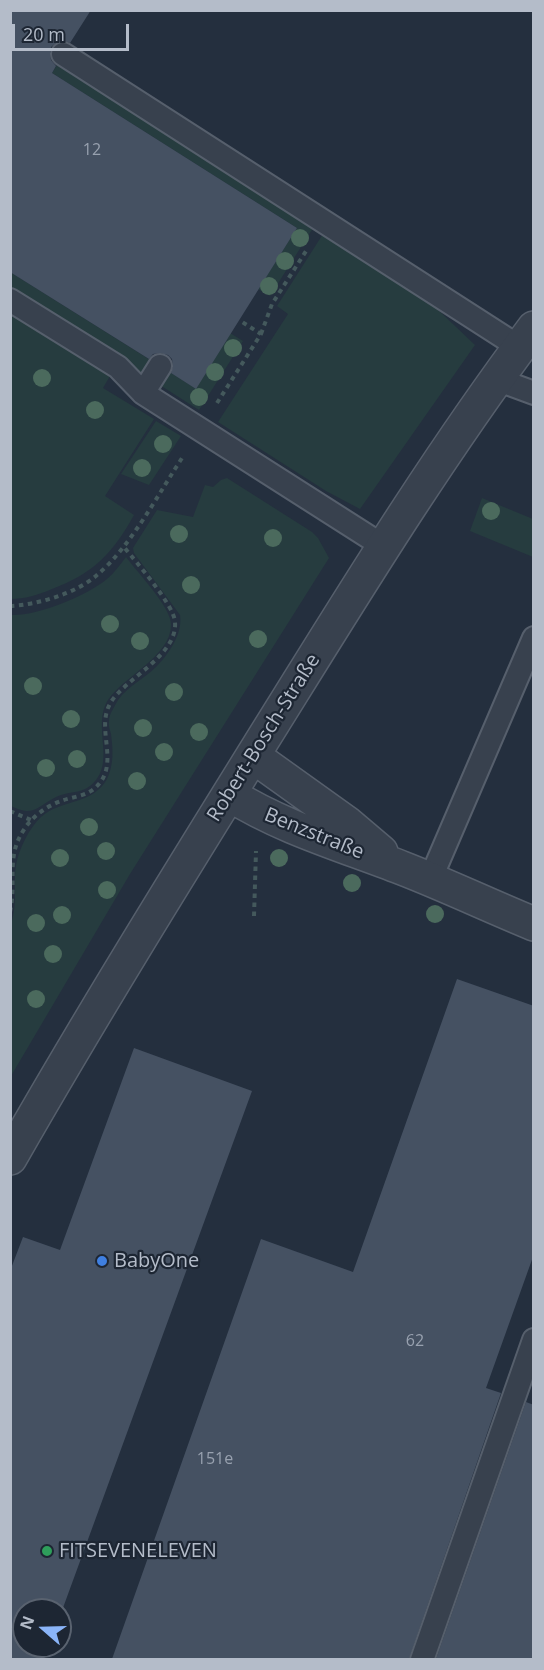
<!DOCTYPE html>
<meta charset="utf-8">
<style>
body{margin:0}
#map{position:relative;width:544px;height:1670px;overflow:hidden;background:#242f3e;font-family:"Open Sans",sans-serif}
canvas{display:block}
.frame{position:absolute;inset:0;border:12px solid #b4bcc9;pointer-events:none}
.north{position:absolute;left:12px;top:1598px;width:60px;height:60px;box-sizing:border-box;background:#1d2633;border:2px solid #59626f;border-radius:50%;rotate:290deg;font-size:16px;font-weight:700;line-height:24px;text-align:center;color:#b4bcc9}
.north::after{content:'';display:block;margin:auto;width:21px;height:27px;background:#8ab4f8;clip-path:polygon(50% 0,100% 100%,50% 72%,0 100%)}
.scale{position:absolute;left:12px;top:24px;width:117px;height:27px;box-sizing:border-box;border:3px solid #b4bcc9;border-top:0;padding-left:8px;font-size:18px;line-height:21px;white-space:nowrap;color:#b4bcc9;-webkit-text-stroke:4px #1d2633;paint-order:stroke}
</style>
<div id="map">
<canvas width="544" height="1670"></canvas>
<div class="frame"></div>
<div class="north">N</div>
<div class="scale">20 m</div>
</div>
<script>
const ctx = document.querySelector('canvas').getContext('2d');
ctx.lineJoin = 'round';
function fillPath(path, color) {
  ctx.fillStyle = color;
  ctx.fill(path, 'evenodd');
}
function trace(path, color, width, dash) {
  ctx.strokeStyle = color;
  ctx.lineWidth = width;
  ctx.lineCap = dash ? 'butt' : 'round';
  ctx.setLineDash(dash || []);
  ctx.stroke(path);
}
function drawText(font, color, halo, rows, align = 'center') {
  ctx.font = font + ' "Open Sans",sans-serif';
  ctx.lineWidth = 4.5;
  ctx.setLineDash([]);
  ctx.textBaseline = 'middle';
  ctx.strokeStyle = halo;
  ctx.fillStyle = color;
  for (const [text, x, y, turn = 0] of rows) {
    ctx.save();
    ctx.translate(x, y);
    ctx.rotate((+turn || 0) * Math.PI / 180);
    ctx.textAlign = isNaN(turn) ? turn : align;
    if (halo) ctx.strokeText(text, 0, 0);
    ctx.fillText(text, 0, 0);
    ctx.restore();
  }
}
fillPath(new Path2D(`
 M57,65L83,82L86,77L119,104L313,228L270,296L258,289L297,228L52,73Z
 M323,234L434,306L475,345L360,509L326,491L218,422L288,314L277,306Z
 M10,272L195,388L230,333L243,341L199,410L11,290Z
 M10,313L110,376L103,388L154,419L105,496L134,515C113,553 93,574 52,589C38,595 25,599 10,599Z
 M156,421L181,436L149,485L121,474Z
 M227,478L312,532L318,538L329,558L130,874L11,1076V924C18,902 13,886 16,865C19,849 29,828 41,817C61,799 93,805 107,779C114,764 113,750 111,734C110,730 108,725 109,721C109,714 115,706 118,700C128,686 144,679 156,667C169,654 183,633 180,615L134,553L133,548L157,510L193,517L205,485L213,487L221,480Z
 M482,498L533,519V557L470,531Z
 M126,557C137,572 172,608 171,625C171,656 124,676 108,700C91,727 118,764 90,786C80,794 67,791 56,797C35,808 34,817 11,806V615C38,616 86,596 107,579C114,573 120,565 126,557Z`), '#263c3f');
fillPath(new Path2D(`
 M10,10H91L70,43L64,41L57,42L51,47L50,54L51,60L56,66L52,73L297,228L196,389L171,373L173,366L172,359L168,355L160,353L153,354L149,359L10,272Z
 M457,979L534,1006V1254L486,1388L501,1393L409,1659H112L261,1239L353,1272Z
 M134,1048L252,1091L60,1616V1610H24V1646H49L44,1659H10V1271L23,1237L60,1250Z
 M526,1402L534,1405V1659H436Z`), '#455162');
const lane = new Path2D(`
 M63,54L519,347
 M10,300L118,367L143,393
 M160,366L143,393L383,546
 M496,379L534,393
 M430,880L534,638
 M422,1660L534,1340`);
const street = new Path2D(`
 M253,756L348,824L381,852
 M229,794C283,828 343,845 402,868C446,885 490,906 534,924
 M10,1158C90,1018 175,881 260,744C348,603 434,461 534,328`);
trace(lane, '#565f6c', 26);
trace(street, '#565f6c', 36);
trace(new Path2D(`
 M261,334L272,304L308,248
 M217,403L261,334L239,320
 M10,606C37,605 77,593 97,575C130,548 160,491 184,455
 M10,811L31,820
 M10,912C17,882 5,856 25,828C33,816 47,806 61,801C72,797 86,796 95,788C122,764 94,729 111,702C126,678 178,655 175,622C174,605 136,562 124,547
 M254,916L256,851`), '#44595c', 4, [4.5, 4.5]);
trace(lane, '#38414e', 22);
trace(street, '#38414e', 33);
ctx.fillStyle = '#4b6a5d';
for (const [x, y] of [
 [300,238],
 [285,261],
 [269,286],
 [233,348],
 [215,372],
 [42,378],
 [199,397],
 [95,410],
 [163,444],
 [142,468],
 [491,511],
 [179,534],
 [273,538],
 [191,585],
 [110,624],
 [258,639],
 [140,641],
 [33,686],
 [174,692],
 [71,719],
 [143,728],
 [199,732],
 [164,752],
 [77,759],
 [46,768],
 [137,781],
 [89,827],
 [106,851],
 [60,858],
 [279,858],
 [352,883],
 [107,890],
 [435,914],
 [62,915],
 [36,923],
 [53,954],
 [36,999]
]) {
  ctx.beginPath();
  ctx.arc(x, y, 9, 0, 2 * Math.PI);
  ctx.fill();
}
for (const [x, y, r, color] of [
 [102,1261,6,"#3f7fe0"],
 [47,1551,6,"#2e9e5b"]
]) {
  const dot = new Path2D();
  dot.arc(x, y, r, 0, 2 * Math.PI);
  ctx.fillStyle = color;
  ctx.fill(dot);
  trace(dot, '#1d2633', 2);
}
drawText('16px', '#98a1af', null, [
 ["12",92,150],
 ["62",415,1341],
 ["151e",215,1459]
]);
drawText('20px', '#b4bcc9', '#1d2633', [
 ["Robert-Bosch-Straße",264,738,-58],
 ["Benzstraße",314,834,22]
]);
drawText('20px', '#b4bcc9', '#1d2633', [
 ["BabyOne",114,1261],
 ["FITSEVENELEVEN",59,1551]
], 'left');
</script>
